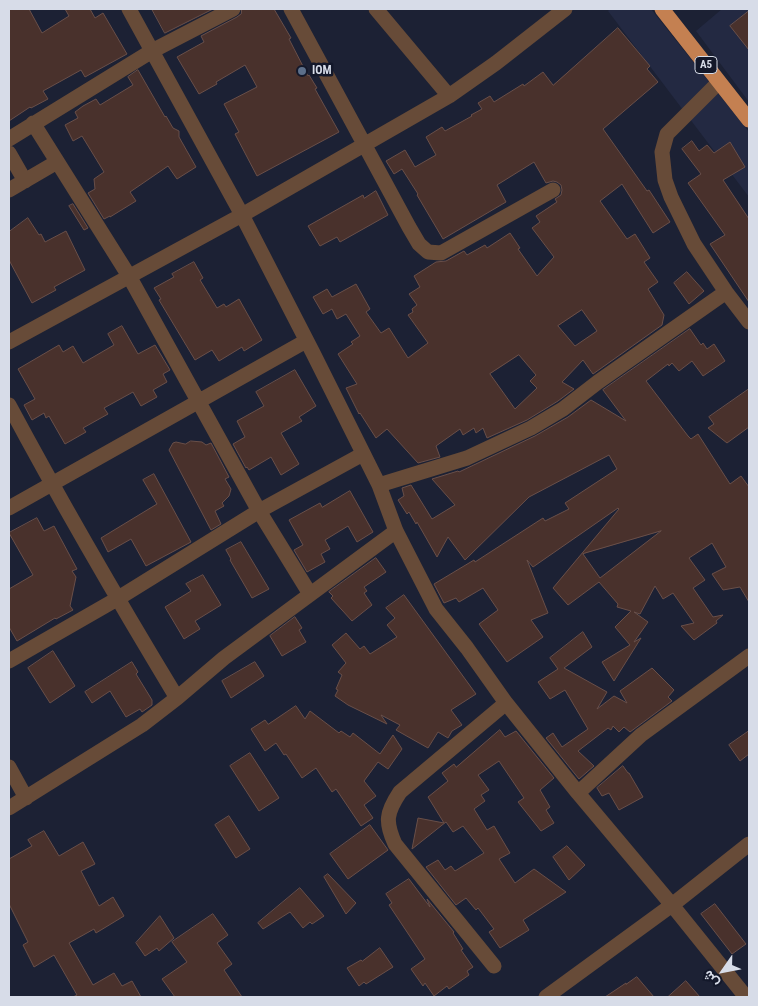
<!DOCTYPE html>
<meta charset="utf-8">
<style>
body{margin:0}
#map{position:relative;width:758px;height:1006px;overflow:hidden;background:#1c2134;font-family:"Roboto Condensed",Vazirmatn,sans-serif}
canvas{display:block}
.frame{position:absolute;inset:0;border:10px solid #d7dce8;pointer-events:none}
.north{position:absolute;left:698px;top:946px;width:50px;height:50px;-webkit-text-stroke:4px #13182a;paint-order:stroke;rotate:237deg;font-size:14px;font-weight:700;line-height:20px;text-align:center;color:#d7dce8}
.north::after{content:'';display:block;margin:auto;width:18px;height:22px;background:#d7dce8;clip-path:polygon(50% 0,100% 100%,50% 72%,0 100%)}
</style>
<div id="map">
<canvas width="758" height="1006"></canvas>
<div class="frame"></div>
<div class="north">ش</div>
</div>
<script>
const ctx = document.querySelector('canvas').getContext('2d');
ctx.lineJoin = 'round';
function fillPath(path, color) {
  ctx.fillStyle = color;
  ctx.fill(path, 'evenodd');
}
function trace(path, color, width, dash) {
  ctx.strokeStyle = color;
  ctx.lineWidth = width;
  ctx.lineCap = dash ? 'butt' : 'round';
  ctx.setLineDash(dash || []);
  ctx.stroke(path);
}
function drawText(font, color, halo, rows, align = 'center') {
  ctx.font = font + ' "Roboto Condensed",sans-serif';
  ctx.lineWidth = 5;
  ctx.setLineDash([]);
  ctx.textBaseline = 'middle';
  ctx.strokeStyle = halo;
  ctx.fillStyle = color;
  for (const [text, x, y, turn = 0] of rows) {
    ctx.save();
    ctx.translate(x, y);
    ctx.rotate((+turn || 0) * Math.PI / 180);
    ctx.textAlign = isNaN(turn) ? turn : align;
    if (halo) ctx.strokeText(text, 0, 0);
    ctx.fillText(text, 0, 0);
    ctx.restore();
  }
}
fillPath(new Path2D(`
 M610,9H651L749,132V197L608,11Z
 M722,9H749V102L696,31Z`), '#232942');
const building = new Path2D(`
 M9,9H29L42,33L69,16L65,9H90L95,18L103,13L127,54L85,77L81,70L43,91L48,99L31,108L30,107L9,121Z
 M152,9H213L165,33Z
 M242,9H274L291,38L289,39L308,76L309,75L317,88L315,89L339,132L257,176L235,134L239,132L224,104L257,87L245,65L216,82L217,84L199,94L177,57L204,42L201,36L237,17L241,14Z
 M749,11V50L730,26Z
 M618,28L650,66L647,69L658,82L603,129L647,191L649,190L670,222L653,233L622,184L600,201L627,239L635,234L650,258L644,262L658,282L648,289L664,315L662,325L593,374L583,360L562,382L574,389L558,401L527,420L487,438L483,428L476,433L474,428L463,435L460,429L436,446L440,457L418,463L387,429L376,438L360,413L359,414L346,388L357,384L338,354L353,344L351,342L360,336L346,314L337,319L332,309L323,314L313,297L327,289L332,297L356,284L370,309L366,312L381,333L389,328L408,358L428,343L408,315L413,312L412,309L417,305L409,294L420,287L414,276L436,262L446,261L464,251L467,255L485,245L487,248L510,233L520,248L518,249L537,276L554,257L532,228L540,222L536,216L557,202L555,199L561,195L562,190L561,185L557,182L553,181L546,183L534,162L497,185L506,202L443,239L417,195L418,194L402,169L394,174L386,161L405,150L415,167L436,155L426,137L442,127L445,131L472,116L471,115L482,109L478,103L490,96L494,102L523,84L524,86L543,72L553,85ZM582,310L597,331L575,346L558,326ZM519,355L536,375L530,381L537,388L515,409L490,374Z
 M138,70L165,117L166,116L173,128L179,131V137L196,167L177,179L168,166L130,192L136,201L110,217V216L104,219L88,193L95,189L94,179L104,172L82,136L73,141L65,125L78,118L75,112L83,106L96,99L100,105L133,85L128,77Z
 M692,141L699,151L707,145L714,153L730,142L745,167L723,180L749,219V302L710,244L725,235L688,183L701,174L682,149Z
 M376,191L388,215L340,242L337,237L320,246L308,226L363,195L364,198Z
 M73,204L88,228L84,230L69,206Z
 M28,218L39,235L41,234L45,242L66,231L85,270L54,287L56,290L32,303L9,260V232Z
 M194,262L203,278L200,280L217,308L224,304L226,307L239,299L262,340L244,351L242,347L219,361L212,350L195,360L159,300L161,299L154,288L174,277L172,274Z
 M687,272L704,291L689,304L674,283Z
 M122,326L138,354L155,345L170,370L163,374L167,382L153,390L157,397L141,406L133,392L104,408L108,414L83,428L86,432L65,444L49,416L46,418L44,413L32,420L24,405L35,399L18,369L59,345L63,352L73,346L83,363L114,345L108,334Z
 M690,329L701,345L703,343L707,349L714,344L725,361L703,376L692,361L679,371L672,363L669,366L668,364L646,381L688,436L691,439L698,434L730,484L741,476L749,487V602L740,587L723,590L712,574L726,567L712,543L689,558L705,580L693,588L713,617L723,615L716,621L717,623L694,640L681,626L694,623L673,593L663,599L655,586L640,614L634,612L648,622L634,642L641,638L614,681L602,662L630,645L615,627L631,611L617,607L618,604L599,582L568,605L553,588L619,509L618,508L533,567L527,560L548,613L531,620L543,637L507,662L479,624L498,610L483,588L459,602L456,598L444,603L434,584L474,560L475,562L543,518L545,521L569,509L565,503L617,469L609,455L529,497L465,560L448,537L437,557L417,522L416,524L409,512L407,514L398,500L404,496L402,488L411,485L432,519L455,505L432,479L458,471L459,472L535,436L568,417L591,400L626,421L603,390ZM661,531L600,578L583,554Z
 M295,370L316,406L299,417L302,421L281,433L299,464L281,475L271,457L249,470L247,467L246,468L233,444L245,437L237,421L264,406L256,392Z
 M749,389V427L727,443L708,428L714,424L709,417Z
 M191,441L202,442L206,445L211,443L229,477L225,479L231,489L229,496L222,503L224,506L215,511L221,524L211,530L169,450L173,443L176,442L185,444Z
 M154,474L191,542L146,566L131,539L108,552L101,538L157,504L143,480Z
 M350,491L373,532L357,542L348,526L325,540L330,549L321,554L325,562L307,572L294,550L303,545L289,520L320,503L322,507Z
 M37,518L44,531L54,526L77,569L72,571L76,577L70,606L73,610L56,619L55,618L17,641L9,627V589L33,575L9,533Z
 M241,542L269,589L252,598L230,560L231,559L226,550Z
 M376,558L386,572L364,587L367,591L364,593L372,605L352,621L331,598L333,596L329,592Z
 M203,575L221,605L195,621L200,629L184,639L165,607L191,591L186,584Z
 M404,595L476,694L451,710L462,725L452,731L448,738L438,732L428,748L396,730L400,725L381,715L387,724L348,705L335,696L338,690L336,689L342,675L338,672L346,663L332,645L346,633L360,649L364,646L370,654L397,637L387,625L395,618L386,608Z
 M295,617L302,628L299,630L306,642L282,656L270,636Z
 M583,632L592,647L564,668L607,692L597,709L614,696L627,703L620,691L652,668L674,690L668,697L672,701L630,732L624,727L619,732L613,726L611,730L608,728L578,751L594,766L579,779L546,738L553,733L562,747L588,729L565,690L550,699L538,682L558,669L550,658Z
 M53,651L75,686L50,703L28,668Z
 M132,662L138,672L136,674L152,700V705L142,712L140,709L126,717L110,691L92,703L85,692Z
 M255,662L264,676L231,698L222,681Z
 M296,706L305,719L310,711L339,733L341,731L350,737L353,733L380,754L393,735L402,749L388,769L378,762L364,781L376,796L364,805L373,818L361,826L336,789L332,792L316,768L302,778L286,754L284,755L276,743L265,751L251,729L265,720L268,724Z
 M500,730L505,737L516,731L554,778L540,790L550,807L546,810L554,823L541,831L518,802L524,798L499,761L478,775L489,790L481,795L485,801L474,809L487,830L494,826L510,853L499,859L515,883L534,869L566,892L523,920L529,930L500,948L489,932L494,929L478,908L476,910L466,898L456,905L426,867L438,860L445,870L451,866L455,871L484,853L463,826L453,832L446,822L412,849L418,818L444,823L428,797L448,781L442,773L454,764L456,767Z
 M749,731V754L740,761L729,745Z
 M250,753L279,798L259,811L230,766Z
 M623,766L628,773H629L643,797L619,810L609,793L602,796L597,788Z
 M229,816L250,849L236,858L215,825Z
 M370,825L388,850L348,879L330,854Z
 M44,831L59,856L83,842L95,864L81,871L99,906L113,897L124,916L96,933L94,929L69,943L93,985L114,973L122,986L132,981L141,997H73L77,995L54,955L34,967L23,945L28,942L9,904V859L32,846L28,840Z
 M567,846L585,865L569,880L553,857Z
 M328,874L356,903L346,914L324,877Z
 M409,879L430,907L427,899L454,932L453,933L463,949L461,950L473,967L467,971L469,975L449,989L447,986L434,996L425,983L423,986L411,969L425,959L389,905L392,903L386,894Z
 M300,888L324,916L312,924L310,922L303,928L290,912L263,929L258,923Z
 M715,904L746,944L732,954L701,914Z
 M213,914L228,935L217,943L232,964L224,970L242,997H175L162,979L187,962L172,942Z
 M160,916L174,938L159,951L157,948L145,956L136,943Z
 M380,948L393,967L366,984L364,982L359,986L347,968L361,960L362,961Z
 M637,977L654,997H605L626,983V984Z
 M686,981L700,997H668Z`);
fillPath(building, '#49312c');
trace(building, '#694f49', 1);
trace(new Path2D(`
 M129,9L242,215L313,353L379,485L396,531L436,609L467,648L506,703L578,793L672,905L746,997
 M291,9L409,227L419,244L428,252L441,253L553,190
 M376,9L449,96
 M719,82L667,134L662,152L665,180L671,197L694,244L726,292L749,322
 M33,123L129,276L259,511L310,594
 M9,139L152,51L233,9
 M9,153L25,181
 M9,190L57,162
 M9,342L242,215L449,96L496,63L565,9
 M9,405C62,504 119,602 177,698
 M379,485L467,458L531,428L563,409L598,382L726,292
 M9,508L306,341
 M9,661L117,599L259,511L363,454
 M9,767L26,798
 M578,793L641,735L749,656
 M9,808L142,725L177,698L224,658L396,531
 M494,966L395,844C385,822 386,813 400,792L506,703
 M546,997L672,905L749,844`), '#674b38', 15);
trace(new Path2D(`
 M662,9L749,120`), '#c48051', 15);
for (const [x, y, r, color] of [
 [302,71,5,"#5c6f8a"]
]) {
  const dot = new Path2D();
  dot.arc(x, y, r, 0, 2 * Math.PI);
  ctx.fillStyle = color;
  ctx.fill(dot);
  trace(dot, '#13182a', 2);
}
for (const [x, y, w] of [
 [706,65,22]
]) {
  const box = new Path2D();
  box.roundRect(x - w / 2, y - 8.5, w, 17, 4);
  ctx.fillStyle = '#13182a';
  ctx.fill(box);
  trace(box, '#d7dce8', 1);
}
drawText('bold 11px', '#d7dce8', null, [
 ["A5",706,65]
]);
drawText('bold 12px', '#d7dce8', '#13182a', [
 ["IOM",312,71]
], 'left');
</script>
